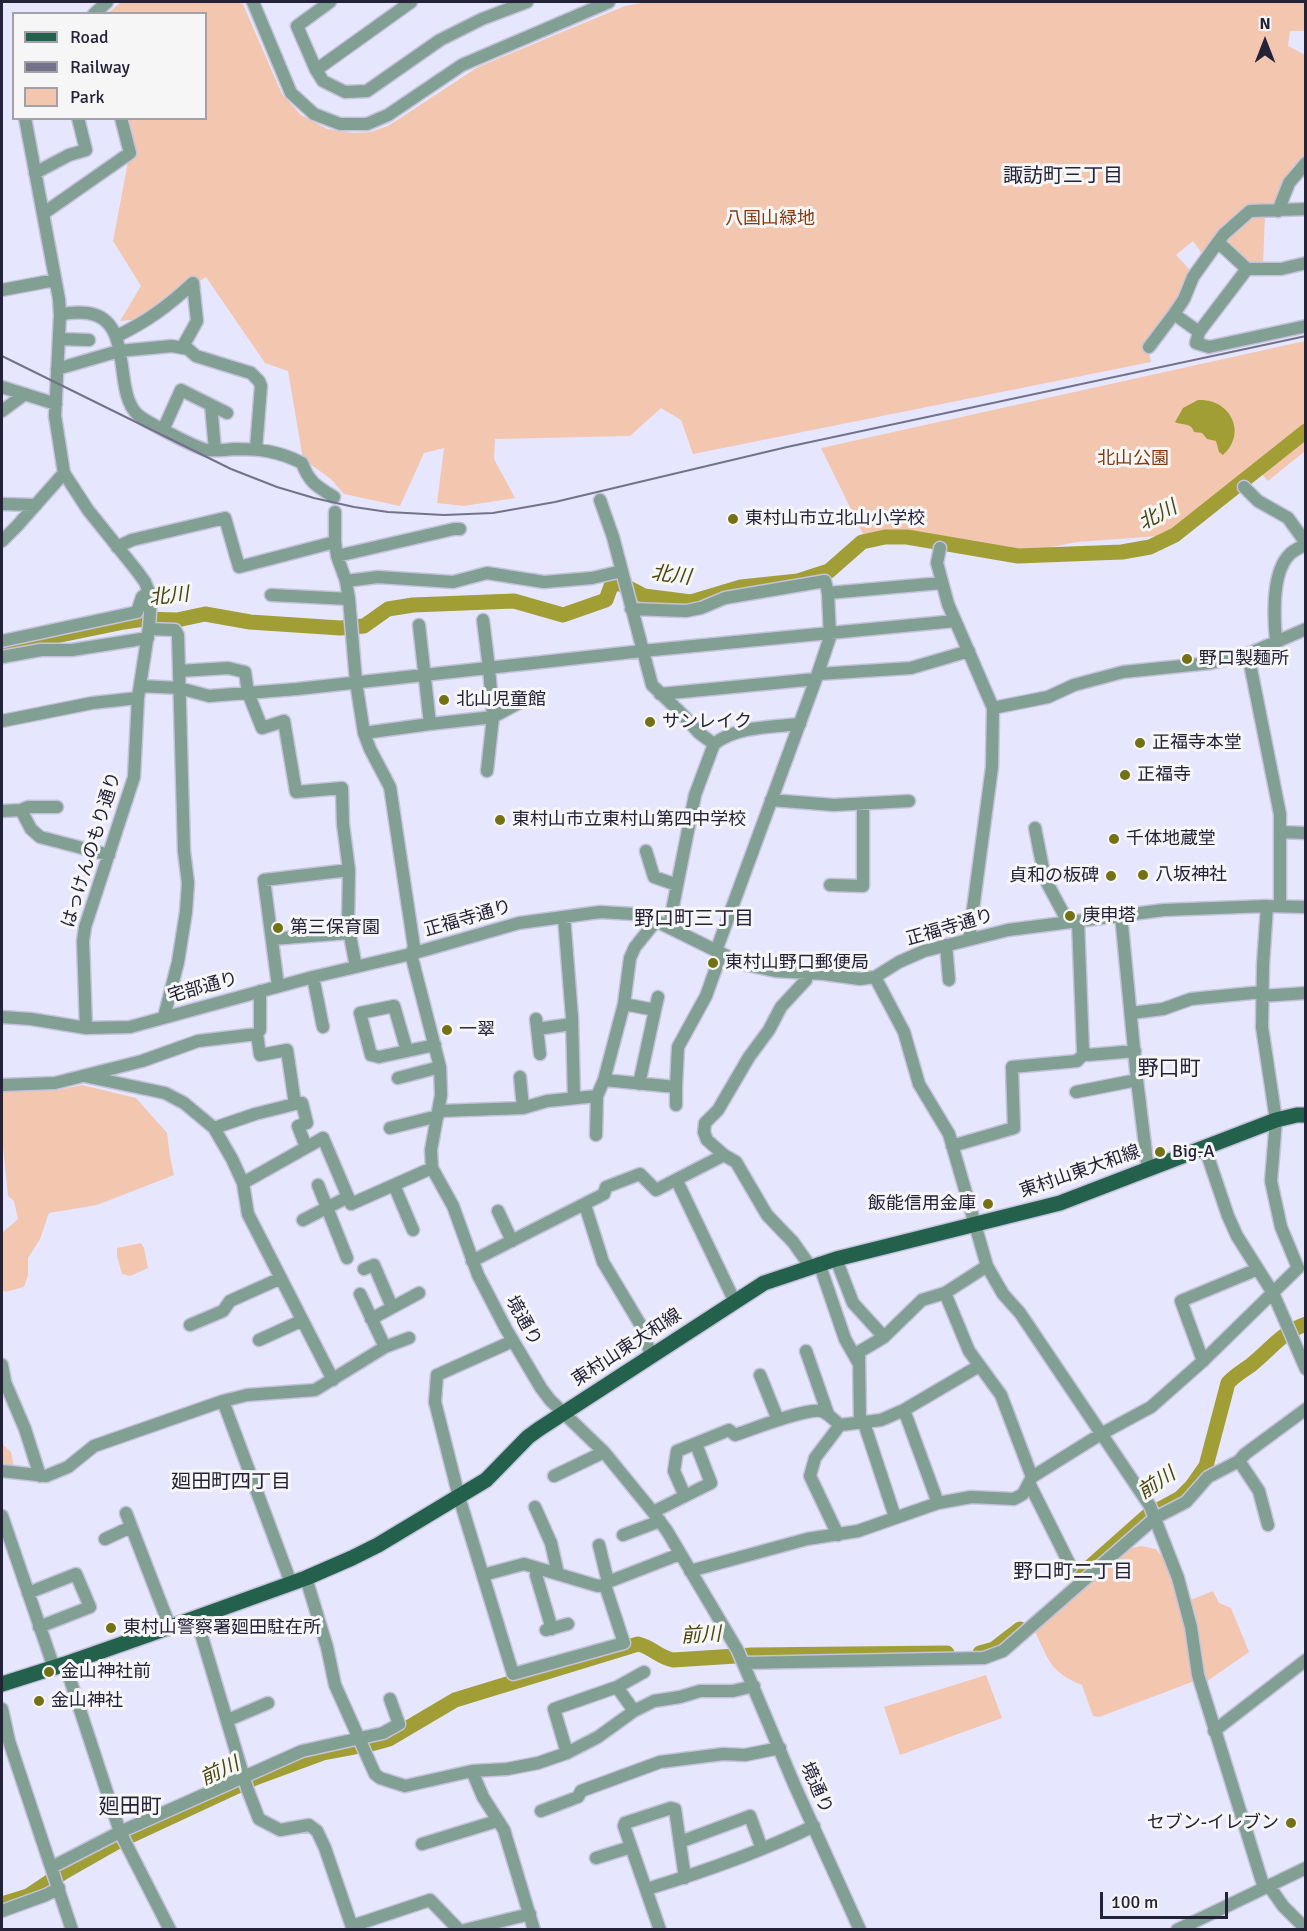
<!DOCTYPE html>
<meta charset="utf-8">
<style>
body{margin:0}
#map{position:relative;width:1307px;height:1931px;overflow:hidden;background:#e7e6ff;font-family:Signika,sans-serif}
canvas{display:block}
.frame{position:absolute;inset:0;border:3px solid #242239;pointer-events:none}
.legend{position:absolute;left:12px;top:12px;width:195px;height:108px;box-sizing:border-box;background:#f6f6f6;border:2px solid #a2a1aa;margin:0;padding:8px 10px;list-style:none;font-size:18px;color:#242239}
.legend li{display:flex;align-items:center;gap:12px;height:30px}
.legend b{width:30px;border:2px solid #a2a1aa}
.north{position:absolute;left:1235px;top:12px;width:60px;height:60px;-webkit-text-stroke:4px #f6f6f6;paint-order:stroke;rotate:0deg;font-size:16px;font-weight:700;line-height:24px;text-align:center;color:#242239}
.north::after{content:'';display:block;margin:auto;width:21px;height:27px;background:#242239;clip-path:polygon(50% 0,100% 100%,50% 72%,0 100%)}
.scale{position:absolute;left:1100px;top:1892px;width:128px;height:27px;box-sizing:border-box;border:3px solid #242239;border-top:0;padding-left:8px;font-size:18px;line-height:21px;white-space:nowrap;color:#242239;-webkit-text-stroke:4px #f6f6f6;paint-order:stroke}
</style>
<div id="map">
<canvas width="1307" height="1931"></canvas>
<div class="frame"></div>
<ul class="legend">
<li><b style="height:8px;background:#23614c"></b>Road</li>
<li><b style="height:8px;background:#73728a"></b>Railway</li>
<li><b style="height:16px;background:#f3c6b0"></b>Park</li>
</ul>
<div class="north">N</div>
<div class="scale">100 m</div>
</div>
<script>
const ctx = document.querySelector('canvas').getContext('2d');
ctx.lineJoin = 'round';
function fillPath(path, color) {
  ctx.fillStyle = color;
  ctx.fill(path, 'evenodd');
}
function trace(path, color, width, dash) {
  ctx.strokeStyle = color;
  ctx.lineWidth = width;
  ctx.lineCap = dash ? 'butt' : 'round';
  ctx.setLineDash(dash || []);
  ctx.stroke(path);
}
function drawText(font, color, halo, rows, align = 'center') {
  ctx.font = font + ' Signika,"Noto Sans JP",sans-serif';
  ctx.lineWidth = 6;
  ctx.setLineDash([]);
  ctx.textBaseline = 'middle';
  ctx.strokeStyle = halo;
  ctx.fillStyle = color;
  for (const [text, x, y, turn = 0] of rows) {
    ctx.save();
    ctx.translate(x, y);
    ctx.rotate((+turn || 0) * Math.PI / 180);
    ctx.textAlign = isNaN(turn) ? turn : align;
    if (halo) ctx.strokeText(text, 0, 0);
    ctx.fillText(text, 0, 0);
    ctx.restore();
  }
}
fillPath(new Path2D(`
 M121,2H242L282,94L301,115L327,129L354,133L370,132L388,126L478,67L625,6L646,2H1305V31H1290L1288,46L1305,55V161L1279,201L1264,209H1249L1203,255L1193,241L1176,255L1192,272L1172,312L1148,346L1151,362L693,454L681,420L661,408L630,436L495,439L494,459L515,498L464,506L437,503L444,448L424,453L400,506L344,494L331,479L303,459L288,371L265,363L206,277L141,319L120,321L141,286L113,241L131,146L124,119L206,118V14H107Z
 M1251,214L1265,215L1263,265H1247L1225,244L1224,239Z
 M1305,341V451L1268,481L1253,465L1169,532L1159,536L1077,542L1031,551L890,530L863,534L821,448Z
 M82,1085L136,1098L167,1133L170,1157L174,1175L97,1205L49,1213L40,1239L28,1258V1275L24,1287L5,1292L2,1289V1233L18,1219L14,1201L8,1196L2,1136V1092L58,1090Z
 M141,1243L144,1248L148,1268L130,1276L122,1274L117,1256V1248Z
 M2,1444L11,1452L14,1468H2Z
 M1141,1546L1156,1549L1164,1559L1189,1629L1192,1682L1099,1717L1093,1716L1082,1685C1049,1671 1050,1662 1035,1632L1127,1549Z
 M1213,1591L1219,1603L1231,1608L1249,1652L1206,1682L1199,1666L1188,1601Z
 M986,1675L1002,1718L900,1755L884,1707Z`), '#f3c6b0');
fillPath(new Path2D(`
 M1198,400C1230,398 1248,433 1223,455L1219,452L1216,441L1207,439L1202,433L1194,432C1191,422 1183,426 1175,422L1183,408Z`), '#a19e36');
trace(new Path2D(`
 M2,647L124,622L144,619L177,620L205,614L250,622L340,628L364,626L388,609L413,605L514,601L563,615L606,600L611,586L619,583L644,596L691,602L741,587L798,581L829,571L862,542L885,537H907L1018,556L1122,552L1150,547L1175,535L1306,431
 M1076,1579L1147,1516L1180,1498L1192,1486L1206,1466L1228,1383C1235,1375 1243,1371 1251,1365C1270,1350 1282,1332 1306,1324
 M980,1653L994,1649L1020,1629
 M2,1904L28,1896L64,1872L115,1843L255,1778L323,1753L371,1744L389,1739L455,1700L638,1644C652,1647 658,1657 673,1660L752,1655L947,1653`), '#a19e36', 15);
const minor = new Path2D(`
 M253,2L291,93L314,114L340,124H367L388,115L462,65L609,2
 M330,2L297,26L316,70L323,81L345,92L367,91L440,40L482,19L527,2
 M94,14L107,2
 M316,70L411,2
 M25,118L59,299L60,315L55,416L64,473L88,510L137,571L145,582L151,598L149,627L138,698L134,777L85,927L83,941L86,1028
 M35,173L69,155L86,150L78,118
 M1306,209L1250,211L1224,234L1218,242L1247,269H1281L1306,263
 M1278,211L1289,183L1306,163
 M44,213L130,153L121,118
 M1247,269L1199,332L1196,343L1209,347L1306,326
 M2,290L55,280
 M1174,314L1199,332
 M60,315C70,312 78,312 87,313C135,319 112,389 137,414C146,422 196,448 207,450C216,451 226,450 235,449C261,449 278,451 302,463C309,482 316,486 334,497
 M117,336C148,321 168,306 193,283L197,321L182,348
 M59,339L89,340
 M1149,347L1174,314L1184,299L1193,277L1218,242
 M57,369L119,351L172,346L188,349L196,356L251,373L259,381L261,386L256,449
 M2,387L56,404
 M211,405L215,450
 M2,411L25,394
 M163,430L181,390L227,413
 M1244,487L1258,501L1288,518L1306,543
 M600,500L613,537L652,685L684,716L699,733L714,744
 M2,504L36,505
 M2,541L17,526L64,473
 M335,542L337,556L346,581L349,599L356,682L364,733L370,749L390,787L414,947L411,954
 M117,547L132,540L225,518L239,567L335,542V512
 M940,548L937,563L948,604L993,708L992,767L969,939
 M337,556L454,529H460
 M346,581L378,577L453,582L487,573L544,582L592,578L622,571
 M828,593L941,583
 M271,595L349,599
 M631,609L686,611L701,608L725,598L825,581L828,593L830,637L816,679L716,951
 M483,620L489,668L493,717L487,771
 M419,625L430,724L493,717L519,703
 M149,629L175,630L178,635L184,851L188,883L186,912L178,962L164,1017
 M2,641L137,612L142,597L149,591
 M1276,641C1274,618 1271,572 1290,554C1294,550 1301,547 1306,544
 M1248,654L1280,814V906
 M2,657L41,650H72L148,638
 M179,671L228,668L245,672L248,693L262,728L284,721L296,792L342,788L343,824L349,870
 M818,674L911,668L969,651
 M140,686L179,688L209,696L297,689L642,651L955,621
 M660,694L816,679
 M993,708L1048,697L1074,685L1123,672L1211,663L1248,654L1306,629
 M2,721L92,703L138,698
 M364,733L430,724
 M771,800L834,805L909,801
 M21,810L28,807H57
 M2,811L21,810L31,829L40,837L109,855
 M1035,828L1045,879L1068,922
 M1280,832L1306,833
 M646,851L654,877L677,885
 M830,885L863,886V804
 M1121,915L1137,1080L1148,1170
 M564,917L572,1017L574,1098
 M1078,921L1083,1051L1088,1055L1135,1051
 M669,926L695,795L714,744C737,726 772,727 800,724
 M272,939L349,933
 M946,945L949,980
 M411,954L440,1067L441,1095L431,1150L432,1168L453,1206L478,1275L506,1329L541,1388L550,1400L604,1452L653,1512L667,1531L738,1651L794,1784L860,1930
 M806,973V980L781,1007L769,1030L749,1057L718,1110L705,1123L704,1132L707,1140L724,1155L736,1162L767,1215L793,1242L810,1266
 M313,977L323,1027
 M875,977L904,1032L919,1084L949,1134L987,1266L1003,1294L1020,1313L1150,1506L1178,1578L1191,1627L1198,1675L1264,1888
 M278,986L264,880L349,870L348,925L356,967
 M1262,996L1306,993
 M624,1004L630,958L635,947L656,921
 M655,1010L658,997
 M1131,1013L1163,1009L1191,999L1262,992
 M2,1017L31,1019L86,1028L130,1027L313,977L411,954L519,923L600,912L634,914L656,921L743,964L775,971L824,974L860,979L875,977L899,962L924,951L1008,930L1164,910L1267,906L1306,907
 M536,1019L540,1054
 M537,1029L572,1024
 M407,1051L394,1006L360,1013L371,1055L379,1057L435,1045
 M84,1076L165,1093L184,1103L214,1128L232,1159L243,1183L248,1214L333,1380
 M520,1077L523,1108
 M398,1078L440,1067
 M639,1084L655,1010L624,1004L604,1080L676,1087V1105
 M2,1085L55,1083L142,1061L198,1041L257,1034
 M676,1087L678,1047L706,996L721,954
 M1076,1092L1137,1080
 M295,1104L302,1103L307,1123L298,1126L306,1147
 M439,1111L523,1108L547,1101L597,1096
 M214,1128L255,1114L295,1104L287,1050L260,1055L257,1034L260,1030V991
 M390,1128L438,1116
 M596,1135L597,1096L604,1080
 M952,1146L1014,1128L1012,1067L1077,1061L1085,1053
 M1205,1148L1228,1216L1237,1236L1273,1293L1306,1369
 M677,1181L734,1300
 M243,1183L323,1138L351,1204L432,1168
 M318,1185L347,1258
 M394,1185L413,1230
 M585,1205L603,1262L640,1324L651,1355
 M498,1211L512,1241
 M303,1220L348,1197
 M836,1259L853,1303L884,1337
 M472,1261L604,1194L606,1187L640,1174L656,1190L724,1155
 M819,1263L845,1339L858,1362
 M364,1269L374,1265L392,1307
 M945,1293L969,1351L1001,1395L1032,1477
 M360,1294L385,1347
 M371,1319L419,1293
 M190,1325L223,1311L230,1301L279,1279
 M259,1340L301,1321
 M513,1341L437,1375L435,1402L459,1497L513,1674L624,1643L605,1585
 M806,1351L828,1414
 M1203,1361L1181,1301L1258,1269
 M2,1365L5,1382L25,1429L40,1476
 M760,1375L778,1420
 M223,1401L291,1583
 M904,1410L938,1503
 M860,1423L859,1352L884,1337L922,1300L945,1293L987,1266
 M864,1423L895,1517
 M1239,1461L1259,1491L1268,1525
 M2,1471L46,1476L68,1467L94,1446L223,1401L247,1395L315,1390L385,1347L409,1338
 M554,1476L604,1452
 M1029,1483L1071,1567
 M685,1496L674,1471L677,1451L729,1430L735,1435C753,1429 805,1408 821,1411C828,1413 835,1421 840,1425
 M535,1507L551,1543L558,1574
 M653,1512L711,1483L696,1444
 M126,1513L170,1627
 M2,1516L54,1668
 M623,1535L660,1521
 M838,1535L810,1476L815,1458L840,1425L881,1420L904,1410L979,1366
 M105,1539L131,1527
 M599,1545L608,1582
 M537,1568L536,1575L552,1629
 M690,1571L807,1539L858,1531L938,1503L971,1497L1014,1499L1023,1494L1032,1477L1101,1434L1151,1407L1203,1361L1298,1268L1281,1227L1271,1181L1276,1120L1262,1027L1263,965L1267,906
 M483,1575L524,1564L598,1586L605,1585L608,1582L680,1554
 M306,1578L327,1647L335,1685L375,1774L380,1778L405,1786L472,1771L507,1769L538,1763L567,1753L598,1737L634,1711L654,1701L680,1697L700,1691H733L754,1686
 M28,1593L76,1574L90,1607L39,1627
 M196,1617L247,1788L259,1819L280,1830L309,1825L317,1831L325,1848L353,1930
 M546,1630L568,1624
 M744,1663L984,1658L1003,1651L1155,1518L1186,1502L1208,1477L1239,1461L1245,1454L1306,1409
 M65,1664L120,1832L170,1930
 M617,1687L644,1672
 M2,1709L9,1741L72,1930
 M228,1720L268,1703
 M1214,1731L1306,1660
 M567,1753L554,1709L617,1687L634,1711
 M472,1771L483,1797L504,1830L534,1930
 M541,1811L578,1797L581,1791L660,1762L723,1754L745,1755L780,1748
 M680,1842L750,1816L762,1849
 M422,1844L497,1821
 M596,1858L631,1847
 M52,1867L120,1832L302,1751L383,1733L399,1724L390,1699
 M1269,1886L1283,1906L1306,1929
 M647,1889C703,1872 760,1852 814,1826
 M2,1911L46,1895L59,1888
 M352,1926L430,1900L459,1930
 M465,1930L530,1914
 M660,1930L624,1826L625,1823L671,1808L675,1809L685,1878
 M1177,1930L1306,1868`);
const major = new Path2D(`
 M2,1684L65,1664L159,1631L306,1578L352,1558L378,1545L486,1480L528,1437L539,1429L764,1283L836,1259L1060,1203L1276,1120L1297,1115H1306`);
trace(minor, '#c4c3db', 15);
trace(major, '#c4c3db', 18);
trace(minor, '#819f92', 12);
trace(major, '#23614c', 15);
trace(new Path2D(`
 M2,356L231,469L277,487L314,498L354,507L388,512L444,515L493,513L555,502L787,447L1306,336`), '#73728a', 2);
for (const [x, y, r, color] of [
 [733,519,6,"#747114"],
 [1187,659,6,"#747114"],
 [444,700,6,"#747114"],
 [650,722,6,"#747114"],
 [1140,743,6,"#747114"],
 [1125,775,6,"#747114"],
 [500,820,6,"#747114"],
 [1114,839,6,"#747114"],
 [1143,875,6,"#747114"],
 [1111,876,6,"#747114"],
 [1070,916,6,"#747114"],
 [278,928,6,"#747114"],
 [713,963,6,"#747114"],
 [447,1030,6,"#747114"],
 [1160,1152,6,"#747114"],
 [988,1204,6,"#747114"],
 [111,1628,6,"#747114"],
 [49,1672,6,"#747114"],
 [39,1701,6,"#747114"],
 [1291,1823,6,"#747114"]
]) {
  const dot = new Path2D();
  dot.arc(x, y, r, 0, 2 * Math.PI);
  ctx.fillStyle = color;
  ctx.fill(dot);
  trace(dot, '#f6f6f6', 2);
}
drawText('18px', '#823b0e', '#f6f6f6', [
 ["八国山緑地",770,219],
 ["北山公園",1133,459]
]);
drawText('18px', '#242239', '#f6f6f6', [
 ["東村山市立北山小学校",745,519],
 ["野口製麺所",1199,659],
 ["北山児童館",456,700],
 ["サンレイク",662,722],
 ["正福寺本堂",1152,743],
 ["正福寺",1137,775],
 ["東村山市立東村山第四中学校",512,820],
 ["千体地蔵堂",1126,839],
 ["八坂神社",1155,875],
 ["貞和の板碑",1099,876,"right"],
 ["庚申塔",1082,916],
 ["第三保育園",290,928],
 ["東村山野口郵便局",725,963],
 ["一翠",459,1030],
 ["Big-A",1172,1152],
 ["飯能信用金庫",976,1204,"right"],
 ["東村山警察署廻田駐在所",123,1628],
 ["金山神社前",61,1672],
 ["金山神社",51,1701],
 ["セブン-イレブン",1279,1823,"right"]
], 'left');
drawText('18px', '#242239', '#f6f6f6', [
 ["はっけんのもり通り",92,850,-73],
 ["正福寺通り",468,919,-16],
 ["正福寺通り",950,928,-16],
 ["宅部通り",203,988,-15],
 ["東村山東大和線",1080,1172,-19],
 ["境通り",523,1321,61],
 ["東村山東大和線",627,1348,-33],
 ["境通り",816,1788,66]
]);
drawText('20px', '#242239', '#f6f6f6', [
 ["諏訪町三丁目",1063,177],
 ["野口町三丁目",694,920],
 ["廻田町四丁目",231,1483],
 ["野口町二丁目",1073,1573]
]);
drawText('italic 20px', '#48460e', '#f6f6f6', [
 ["北川",1158,516,-28],
 ["北川",671,576,7],
 ["北川",169,597,-6],
 ["前川",1157,1484,-34],
 ["前川",701,1636,-3],
 ["前川",220,1772,-25]
]);
drawText('21px', '#242239', '#f6f6f6', [
 ["野口町",1169,1069],
 ["廻田町",130,1807]
]);
</script>
